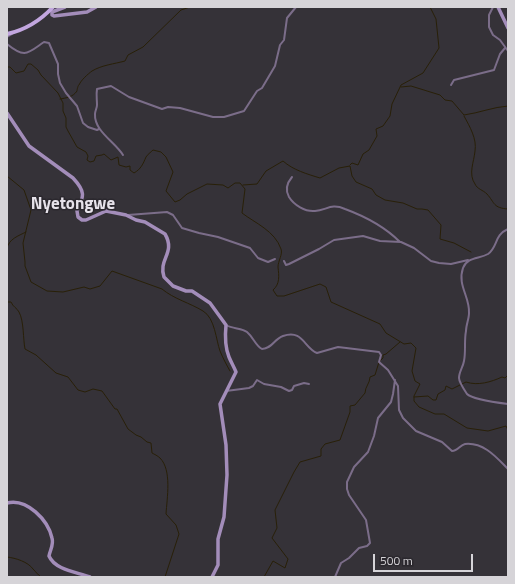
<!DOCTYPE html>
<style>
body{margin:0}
#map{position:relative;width:515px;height:584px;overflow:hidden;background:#353238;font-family:"Titillium Web",sans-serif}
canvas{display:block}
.frame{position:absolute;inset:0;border:8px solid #d6d4d8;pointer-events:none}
.scale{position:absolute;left:373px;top:554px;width:100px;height:18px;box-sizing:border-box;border:2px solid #d6d4d8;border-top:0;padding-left:5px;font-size:12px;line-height:14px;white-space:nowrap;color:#d6d4d8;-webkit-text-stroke:3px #2b282e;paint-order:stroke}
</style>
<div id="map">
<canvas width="515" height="584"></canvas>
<div class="frame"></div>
<div class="scale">500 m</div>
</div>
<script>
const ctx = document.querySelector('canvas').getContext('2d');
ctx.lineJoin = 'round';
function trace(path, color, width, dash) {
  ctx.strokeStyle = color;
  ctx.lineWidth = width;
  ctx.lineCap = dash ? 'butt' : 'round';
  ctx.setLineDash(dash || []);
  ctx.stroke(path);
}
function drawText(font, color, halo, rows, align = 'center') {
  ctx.font = font + ' "Titillium Web",sans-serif';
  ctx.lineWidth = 3;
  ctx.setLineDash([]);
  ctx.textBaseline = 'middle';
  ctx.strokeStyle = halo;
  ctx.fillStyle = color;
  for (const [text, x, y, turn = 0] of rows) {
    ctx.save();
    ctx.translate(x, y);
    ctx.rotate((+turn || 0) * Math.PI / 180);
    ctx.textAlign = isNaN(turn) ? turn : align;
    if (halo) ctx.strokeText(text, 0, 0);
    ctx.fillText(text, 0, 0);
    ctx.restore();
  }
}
trace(new Path2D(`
 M7,67H10L16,73L24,71L28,64H31L38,70L41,75L58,93L63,103V111L66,118V127L68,131L77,147L86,152L88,156L87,160L90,162L94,161L96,156L102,155L104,154L111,160L118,157L119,165L126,167L130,166V170L134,173C141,169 143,164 146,157C147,155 151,152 153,150L161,152L166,157L173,172L166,191L175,202L180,200L187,194L207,184L223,185L228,188L235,183H240L245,189L242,213C255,223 275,231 281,249C283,254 278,261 278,267C279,276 280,284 273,290L277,296H284L320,284L326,287L331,302L380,324L386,333L404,344L411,343L416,348L412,371L415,381L420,384L414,396V401L419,407L435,414H444L467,428L488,431L506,426L508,430
 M401,87L411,86L440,95L445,100L452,101L464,115C479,113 493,107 508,106
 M60,99C66,98 73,97 77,91C77,90 78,85 79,85C81,80 88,74 92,71C102,65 114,64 125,61L128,55L143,47L181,10L190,7
 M464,116C470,127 477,139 475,151C474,162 468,174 475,184C477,189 483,190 487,194C495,203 493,208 508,209
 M350,165L352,163L358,165L363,154L369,150L377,136L376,129L383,126L390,116L392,104L401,85L423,73L439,48L436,19L430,7
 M7,176L24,190L31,210L23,243L25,262V266L31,282L47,291L63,292L84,287L90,289L100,286L112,271L162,289C174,299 190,303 203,311C215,318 216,340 220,351C223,358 226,364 230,371
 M243,185L257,184L266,171L283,161C293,170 307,174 320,178L339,168L350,166L352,176L356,182L372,189L376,195L385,200L403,203L417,209H422L428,210L441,225L440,239L454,243L471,252
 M7,248C9,239 18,236 26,232
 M7,302H11C13,307 17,308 19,312C24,321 23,339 25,349L36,355L56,373L68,377L78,390L85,392L93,389L102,391L115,409H117L128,429L136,435L141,437L147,442L151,443L152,453C154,454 158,456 160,458C172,470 167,498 166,514L176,525L179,534L165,577
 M414,397L428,396L433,400H436L438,394L445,390L446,386L452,389L466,382C478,386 491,382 502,377L505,378L508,375
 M7,557C16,558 28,562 33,569C36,572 37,574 41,577
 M264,577L273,561L285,568L288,559L272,538L277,528L275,510L294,472L300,462L321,456V449L325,444L340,440L350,412V406L355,405L365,393C365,387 370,383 370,377L375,375L379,362L383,358V355L386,354L400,342`), '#292008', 1);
trace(new Path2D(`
 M493,7L489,15V27L493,35L500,40L508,51
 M7,37L12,34
 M7,44C25,59 28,53 44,42L49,43L58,64V74L60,83L66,93L77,106L83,123L88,127L97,130L99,129
 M451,85L454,80L494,70L500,54L505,48
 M123,155C115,142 94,131 95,114C95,111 97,108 97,105C97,99 96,95 97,89L111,86L129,97L162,109L168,107L180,108L213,117H224L244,111L257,91L262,88L275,66L280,45L284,40L287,18L296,7
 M292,177C287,183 285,190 289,197C294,205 305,212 315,211C327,210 331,203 345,209C364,216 385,227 400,242
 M128,215L167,212L173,215L182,228L199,233L218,237L250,248L258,258L268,262L275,259
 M508,229C494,235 498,247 488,254C479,259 467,257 463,268C457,285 470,297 469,313C469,319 466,325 466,331C464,341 466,351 464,361C463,367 459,372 459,378C459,382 465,391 467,394C472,399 500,403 508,404
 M284,261L286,265L289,264L319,249L334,240L363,236L380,241L401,242L414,248L431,261L439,263L451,264L468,260
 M226,325C233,329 242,328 247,332C254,338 255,345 262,349C272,349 274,339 283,336C303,329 304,348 317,353L338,347L379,352L381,355L379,362L388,370L398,386L399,410L403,418L416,431L442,442L452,451C458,451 460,445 465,444C484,442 497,458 508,469
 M226,391L249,388L253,386L257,380L264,384L281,387L289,391L292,390L294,386L304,383L309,384
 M335,577L341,563L349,558L359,548L367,546L370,543L366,520L349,495L347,489V482L354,467L368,452L374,436L378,418L391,402L393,394L395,380`), '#7b6d89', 2);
trace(new Path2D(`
 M65,7L52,12V15L54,16L87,12L96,7
 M498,7L508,28
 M7,113L29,146L73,178C86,192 84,196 77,211L78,217L82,220H86L106,211L126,215L136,220L145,222L165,234C176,253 158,259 164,277L173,286L186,291H192L210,303L226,325C225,335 225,347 229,357C231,362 234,367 236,372L220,404L226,445L227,475L224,517L218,539V565L212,577
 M7,503C27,498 48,520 52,538C54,545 50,550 49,556C55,570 77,572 90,577`), '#a38dba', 3.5);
trace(new Path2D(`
 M7,34C25,30 40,21 53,7`), '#c2a6df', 4);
drawText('bold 17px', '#e6e2ea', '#2b282e', [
 ["Nyetongwe",73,205]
]);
</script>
